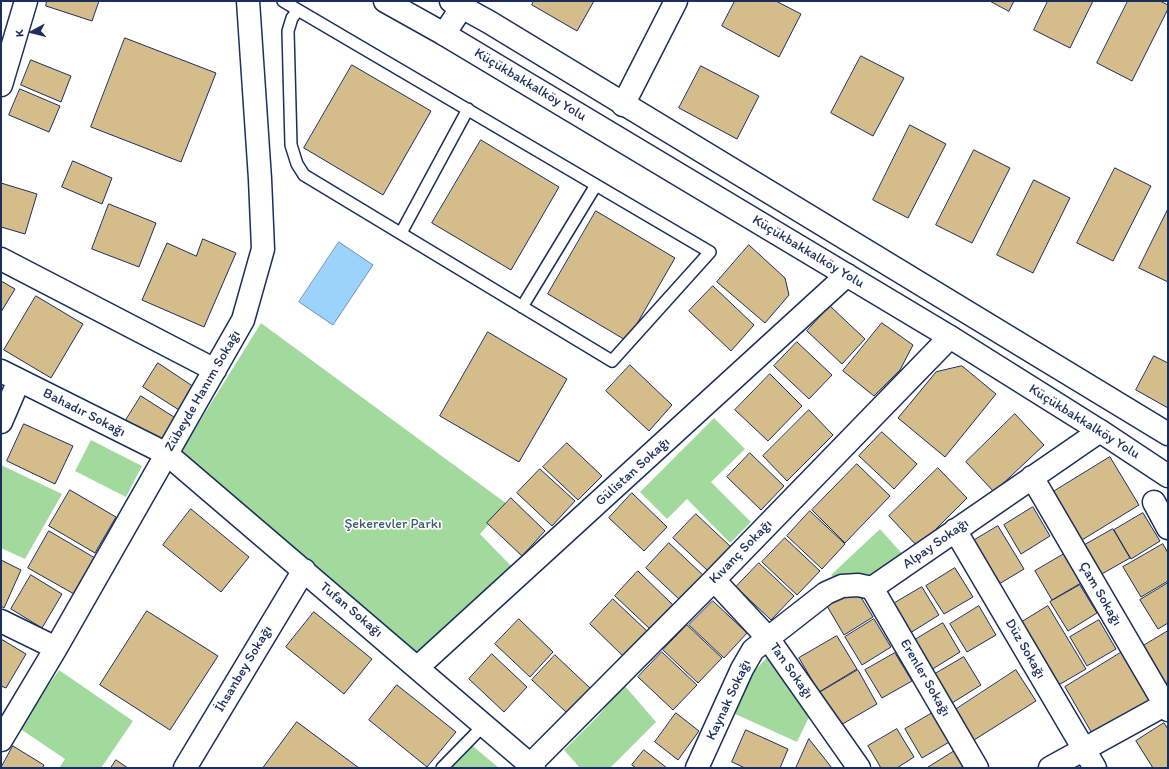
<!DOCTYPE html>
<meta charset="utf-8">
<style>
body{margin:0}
#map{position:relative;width:1169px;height:769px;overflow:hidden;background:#fff;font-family:Itim,sans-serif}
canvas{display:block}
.frame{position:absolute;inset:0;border:2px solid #1b2f5e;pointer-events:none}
.north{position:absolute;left:12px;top:12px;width:40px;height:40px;-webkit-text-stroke:3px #fff;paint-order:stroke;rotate:263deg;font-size:11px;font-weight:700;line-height:16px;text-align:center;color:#1b2f5e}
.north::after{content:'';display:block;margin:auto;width:14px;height:18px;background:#1b2f5e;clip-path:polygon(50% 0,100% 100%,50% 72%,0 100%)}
</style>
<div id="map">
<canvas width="1169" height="769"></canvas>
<div class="frame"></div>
<div class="north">K</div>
</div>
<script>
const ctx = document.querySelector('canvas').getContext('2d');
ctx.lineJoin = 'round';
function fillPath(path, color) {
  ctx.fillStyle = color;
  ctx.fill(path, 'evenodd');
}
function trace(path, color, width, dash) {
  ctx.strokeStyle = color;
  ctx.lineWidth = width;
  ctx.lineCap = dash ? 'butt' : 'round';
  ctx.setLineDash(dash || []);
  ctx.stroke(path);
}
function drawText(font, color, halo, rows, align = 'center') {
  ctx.font = font + ' Itim,sans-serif';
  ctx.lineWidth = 3.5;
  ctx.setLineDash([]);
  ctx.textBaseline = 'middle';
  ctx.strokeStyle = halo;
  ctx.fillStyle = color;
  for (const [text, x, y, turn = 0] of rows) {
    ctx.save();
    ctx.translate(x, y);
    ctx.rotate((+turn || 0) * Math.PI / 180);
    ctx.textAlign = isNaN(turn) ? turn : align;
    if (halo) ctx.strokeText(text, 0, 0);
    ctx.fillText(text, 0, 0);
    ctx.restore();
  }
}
fillPath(new Path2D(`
 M261,323L507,504L480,534L513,568L419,656L180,453Z
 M714,418L745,449L711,482L751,522L730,543L687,499L667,519L640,492Z
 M91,440L142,466L126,497L75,471Z
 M1,465L62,494L25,559L1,548Z
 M880,529L904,556L876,575L836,579L831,575Z
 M770,655L810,715L797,742L733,713C744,687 749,674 770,655Z
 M59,670L133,721L101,768H59L65,759L19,728Z
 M624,685L656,722L610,768H580L564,750L598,716Z
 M462,737L499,768H435Z`), '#a2d99d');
const water = new Path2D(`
 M339,242L373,265L333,325L299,302Z`);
fillPath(water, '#9bd3fa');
trace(water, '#6891bc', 1);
const building = new Path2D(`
 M47,1H99L92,21L46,6Z
 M534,1H594L577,31L532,5Z
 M735,1H776L801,14L779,57L722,26Z
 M990,1H1014L1009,11Z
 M1048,1H1093L1070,48L1034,30Z
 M1128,1H1160L1168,5V9L1132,81L1097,63Z
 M125,38L216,73L181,162L91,127Z
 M861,56L904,78L873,136L831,113Z
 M31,60L71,76L61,102L21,85Z
 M352,65L431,111L383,195L304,148Z
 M701,66L759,96L737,139L679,108Z
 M20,89L60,106L49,132L9,115Z
 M910,125L946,144L908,218L873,200Z
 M481,140L559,187L511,270L432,223Z
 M974,150L1010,168L972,243L936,225Z
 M73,161L112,178L102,204L62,187Z
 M1115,168L1151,186L1113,261L1077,243Z
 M1034,180L1070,198L1033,273L997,255Z
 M1,183L37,194L25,234L1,227Z
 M109,204L156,223L139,267L92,249Z
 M1168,209V282L1139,268Z
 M596,211L675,258L627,341L548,294Z
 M203,239L236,253L204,327L142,300L167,243L196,256Z
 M749,245L785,278L789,295L765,323L717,282Z
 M1,281L15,289L1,312Z
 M713,286L754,325L731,351L689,311Z
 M36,296L83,324L51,378L4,350Z
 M830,306L865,339L842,364L807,331Z
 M882,323L913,345L900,370L874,396L843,371Z
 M488,332L567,379L519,462L440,416Z
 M797,342L832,375L809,399L774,366Z
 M1154,356L1168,363V408L1136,390Z
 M158,363L194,387L179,410L143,387Z
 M630,365L672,405L649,431L606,391Z
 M962,366L996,394L945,457L898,418L936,372Z
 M770,374L802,406L768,441L735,410Z
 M141,396L177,419L162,443L126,420Z
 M809,410L833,435L787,481L763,456Z
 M1015,414L1044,445L994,492L966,462Z
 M24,424L73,446L55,484L7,461Z
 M882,432L917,464L894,489L859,456Z
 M567,443L602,476L578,500L543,467Z
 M750,453L784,486L761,510L727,477Z
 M1110,457L1139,505L1082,540L1053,492Z
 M857,464L890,496L845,543L812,510Z
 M938,468L967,498L918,547L889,516Z
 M540,469L575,501L552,526L517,493Z
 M70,490L116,517L95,553L49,526Z
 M632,493L667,527L644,551L609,518Z
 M511,498L545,531L522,556L487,523Z
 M1033,507L1050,536L1021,554L1004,525Z
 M191,509L249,557L221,592L163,545Z
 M810,511L845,544L822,569L787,536Z
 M1143,513L1160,541L1131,559L1114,530Z
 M696,514L731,547L708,571L673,538Z
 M998,526L1024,569L994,587L968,544Z
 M1113,529L1130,558L1100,575L1083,546Z
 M49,531L95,558L74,594L28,568Z
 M785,538L820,571L797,595L762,562Z
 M669,543L704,576L681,601L646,568Z
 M1163,544L1168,553V581L1141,597L1123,567Z
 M1064,554L1081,583L1052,600L1035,571Z
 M1,560L21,570L4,608L1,606Z
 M759,563L794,596L771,620L736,587Z
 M955,568L973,597L944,614L926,586Z
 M638,571L673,605L650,629L615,596Z
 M31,575L62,594L42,628L11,609Z
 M1168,583V623L1158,629L1140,600Z
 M1080,585L1097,613L1068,631L1050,602Z
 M922,587L939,615L910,633L893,604Z
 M856,589L873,617L844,635L827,606Z
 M613,599L648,632L624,657L590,624Z
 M713,601L747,633L724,658L689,625Z
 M979,606L996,635L967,652L950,624Z
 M1048,606L1086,669L1055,687L1017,625Z
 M147,611L218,656L170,730L100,685Z
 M314,612L372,659L344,694L286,647Z
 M519,619L553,652L530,677L495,644Z
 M874,619L891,647L862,665L845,637Z
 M1099,620L1116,649L1087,666L1070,637Z
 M943,623L960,652L931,670L913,641Z
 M687,625L722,658L698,683L663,650Z
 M1168,631V688L1143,646Z
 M837,636L857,669L819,692L799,658Z
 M1,639L26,654L6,688L1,686Z
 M662,652L697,685L673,710L638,677Z
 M1122,652L1151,701L1093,735L1065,687Z
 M895,653L912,681L882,698L865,670Z
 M492,654L527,687L504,712L469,679Z
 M555,655L590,688L567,713L532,680Z
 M964,657L981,685L952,703L935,674Z
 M858,670L877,704L839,726L819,693Z
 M1016,670L1036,701L974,740L955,710Z
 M397,685L456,732L427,767L369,720Z
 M934,712L951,741L922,758L905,729Z
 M676,713L699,731L678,760L655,742Z
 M297,722L359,768H263Z
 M1164,723L1168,729V768H1153L1136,741Z
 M897,729L914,757L897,768H881L868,746Z
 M746,730L788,749L780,768H745L732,762Z
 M809,739L832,768H796Z
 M13,746L44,765L42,768H1Z
 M644,750L667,768H636L632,765Z
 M956,750L968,768H927Z
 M116,760L128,768H111Z`);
fillPath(building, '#d5bc8b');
trace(building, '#1b2f5e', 1);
const service = new Path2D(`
 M283,1L298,10L710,252L612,361L304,175L297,164L291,145L288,31L292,18L298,10
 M401,233L468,109
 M522,307L596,185
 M442,768L484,725`);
const minor = new Path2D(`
 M1,85L26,1
 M623,105L676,1
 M1,259L215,370
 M1,371L167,454L534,768
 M1,422L19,380
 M1032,477L1168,710
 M1154,502L1168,528
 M955,530L1095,768
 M714,580L767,637L859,768
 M872,588L977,768
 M1,621L56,648
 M418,667L847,275
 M1,740L56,648L243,320L263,249L260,179L248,1
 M530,765L714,580L950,337
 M185,768L304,570
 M697,768L742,669L753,650L826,593L842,586L858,585L872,588L1100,431
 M1050,768L1168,703`);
const tertiary = new Path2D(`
 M444,34L466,1`);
const secondary = new Path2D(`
 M385,1L444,34L950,337L1100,431L1168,476
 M451,1L489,22L1168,434`);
trace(service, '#1b2f5e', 14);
trace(minor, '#1b2f5e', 25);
trace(tertiary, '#1b2f5e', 25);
trace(secondary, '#1b2f5e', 25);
trace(service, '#fff', 11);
trace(minor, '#fff', 22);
trace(tertiary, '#fff', 22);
trace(secondary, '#fff', 22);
drawText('14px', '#1b2f5e', '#fff', [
 ["Küçükbakkalköy Yolu",530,85,31],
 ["Küçükbakkalköy Yolu",808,252,31],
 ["Zübeyde Hanım Sokağı",203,391,-60],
 ["Bahadır Sokağı",84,413,27],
 ["Küçükbakkalköy Yolu",1084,422,32],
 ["Gülistan Sokağı",633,472,-42],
 ["Alpay Sokağı",936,544,-35],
 ["Kıvanç Sokağı",741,552,-46],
 ["Çam Sokağı",1100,594,60],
 ["Tufan Sokağı",351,610,40],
 ["Düz Sokağı",1025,649,60],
 ["İhsanbey Sokağı",244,669,-59],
 ["Tan Sokağı",791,671,55],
 ["Erenler Sokağı",925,678,60],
 ["Kaynak Sokağı",729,700,-65]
]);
drawText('14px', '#3d5a6e', '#fff', [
 ["Şekerevler Parkı",393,524]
]);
</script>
